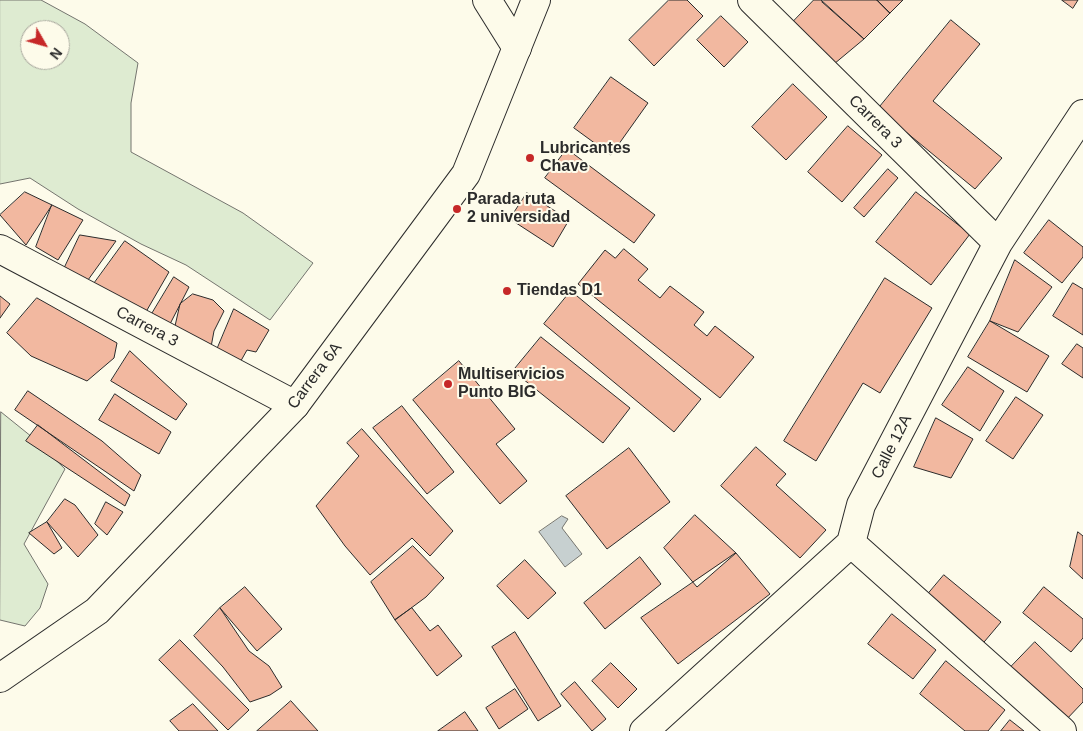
<!DOCTYPE html>
<style>
body{margin:0}
#map{position:relative;width:1083px;height:731px;overflow:hidden;background:#fdfbea;font-family:Helvetica,sans-serif}
canvas{display:block}
.north{position:absolute;left:20px;top:20px;width:50px;height:50px;box-sizing:border-box;background:#fdfbea;border:1px solid #a9a89e;border-radius:50%;rotate:128deg;font-size:14px;font-weight:700;line-height:20px;text-align:center;color:#2b2b2b}
.north::after{content:'';display:block;margin:auto;width:18px;height:22px;background:#c62828;clip-path:polygon(50% 0,100% 100%,50% 72%,0 100%)}
</style>
<div id="map">
<canvas width="1083" height="731"></canvas>
<div class="north">N</div>
</div>
<script>
const ctx = document.querySelector('canvas').getContext('2d');
ctx.lineJoin = 'round';
function fillPath(path, color) {
  ctx.fillStyle = color;
  ctx.fill(path, 'evenodd');
}
function trace(path, color, width, dash) {
  ctx.strokeStyle = color;
  ctx.lineWidth = width;
  ctx.lineCap = dash ? 'butt' : 'round';
  ctx.setLineDash(dash || []);
  ctx.stroke(path);
}
function drawText(font, color, halo, rows, align = 'center') {
  ctx.font = font + ' Helvetica,sans-serif';
  ctx.lineWidth = 4;
  ctx.setLineDash([]);
  ctx.textBaseline = 'middle';
  ctx.strokeStyle = halo;
  ctx.fillStyle = color;
  for (const [text, x, y, turn = 0] of rows) {
    ctx.save();
    ctx.translate(x, y);
    ctx.rotate((+turn || 0) * Math.PI / 180);
    ctx.textAlign = isNaN(turn) ? turn : align;
    if (halo) ctx.strokeText(text, 0, 0);
    ctx.fillText(text, 0, 0);
    ctx.restore();
  }
}
const green = new Path2D(`
 M0,0H41L85,24L138,63L131,103V152L243,213L313,263L270,320L186,265L141,244L78,209L30,178L0,184ZM30,30H60V60H30Z
 M1,412L32,437L65,469L24,544L48,584L40,608L25,626L0,620Z`);
fillPath(green, '#deebd1');
trace(green, '#74746e', 1);
const water = new Path2D(`
 M562,516L568,519L562,528L582,554L565,567L539,532Z`);
fillPath(water, '#c7d0d0');
trace(water, '#74746e', 1);
const building = new Path2D(`
 M669,0H687L703,16L654,66L629,40Z
 M814,0H821L864,39L834,64L792,23Z
 M824,0H877L890,13L864,39L822,2Z
 M877,0H903L890,13Z
 M1062,0H1078L1073,8Z
 M721,16L748,42L724,67L697,40Z
 M951,20L980,44L933,101L1002,158L975,189L878,109Z
 M611,77L648,103L611,155L574,128Z
 M793,84L827,117L786,160L752,127Z
 M848,126L882,155L842,202L808,172Z
 M567,149L655,215L634,243L545,178Z
 M888,169L898,178L864,217L854,208Z
 M25,192L52,205L26,245L0,215Z
 M916,192L970,234L931,285L876,242Z
 M527,193L569,220L553,247L510,219Z
 M52,205L83,220L58,260L36,247Z
 M1049,220L1083,247V257L1062,283L1024,253Z
 M80,235L116,241L88,280L64,269Z
 M125,241L169,272L143,317L93,285Z
 M624,249L648,269L638,280L660,298L670,286L704,312L694,325L707,336L715,326L754,357L720,398L578,284L605,250L615,258Z
 M1015,260L1052,287L1018,332L990,321Z
 M174,277L189,287L170,324L150,317Z
 M885,278L932,308L880,393L863,383L816,461L784,441Z
 M1073,283L1083,289V335L1053,316Z
 M571,291L701,399L674,432L544,324Z
 M193,294L213,300L224,311L214,331L211,347L175,326L180,304Z
 M0,296L10,304L0,318Z
 M37,298L117,343L114,358L87,381L31,356L7,333Z
 M234,309L269,330L256,352L247,350L238,366L216,352Z
 M990,321L1049,356L1027,392L968,357Z
 M541,337L630,408L603,443L513,371Z
 M1077,344L1083,348V378L1062,364Z
 M130,351L187,404L176,420L111,381Z
 M459,361L515,429L496,444L527,481L500,504L413,400Z
 M968,367L1004,391L980,431L942,405Z
 M28,391L102,441L141,475L134,491L15,410Z
 M115,394L171,432L159,454L99,420Z
 M1016,397L1043,415L1013,459L986,441Z
 M402,406L454,472L427,494L373,428Z
 M936,418L973,439L951,478L914,467Z
 M38,425L130,495L125,506L26,441Z
 M362,429L453,531L430,556L412,538L370,575L345,546L316,506L359,456L347,443Z
 M756,447L786,474L776,485L826,530L800,558L721,486Z
 M629,448L670,502L607,549L566,496Z
 M65,499L75,505L98,535L78,557L47,522Z
 M106,502L123,512L107,535L95,524Z
 M695,515L736,553L697,587L664,548Z
 M47,522L62,548L54,554L29,533Z
 M1078,532L1083,536V579L1070,567Z
 M413,546L444,578L426,597L395,620L371,582Z
 M736,553L770,594L678,664L641,618Z
 M640,557L661,584L605,629L584,603Z
 M525,560L556,593L528,619L497,586Z
 M944,575L1001,622L979,648L923,600Z
 M245,587L282,629L257,651L220,608Z
 M1044,587L1083,619V638L1071,652L1023,613Z
 M220,608L249,651L269,666L282,687L270,695L250,702L223,667L194,636Z
 M412,608L430,631L438,625L462,656L437,676L395,620Z
 M892,614L936,650L913,679L868,644Z
 M515,632L561,706L538,721L492,647Z
 M180,640L249,710L228,730L159,660Z
 M1035,642L1083,689V702L1064,722L1009,669Z
 M946,661L1005,710L988,731H965L920,694Z
 M611,663L637,689L618,708L592,681Z
 M575,682L606,719L592,731L561,694Z
 M515,689L528,709L499,729L486,708Z
 M291,701L318,731H257Z
 M193,704L218,731H179L170,721Z
 M465,712L478,731H438Z
 M1010,720L1024,731H1001Z`);
fillPath(building, '#f2b8a0');
trace(building, '#2b2b2b', 1);
const minor = new Path2D(`
 M487,0L517,48
 M752,0L998,243
 M0,249L295,405
 M851,543L1062,731
 M644,731L851,543L861,505L998,243L1083,114`);
const highway = new Path2D(`
 M0,678L97,611L295,405L466,174L536,0`);
trace(minor, '#2b2b2b', 30);
trace(highway, '#2b2b2b', 30);
trace(minor, '#fdfbea', 28);
trace(highway, '#fdfbea', 28);
for (const [x, y, r, color] of [
 [530,158,5,"#c62828"],
 [457,209,5,"#c62828"],
 [507,291,5,"#c62828"],
 [448,384,5,"#c62828"]
]) {
  const dot = new Path2D();
  dot.arc(x, y, r, 0, 2 * Math.PI);
  ctx.fillStyle = color;
  ctx.fill(dot);
  trace(dot, '#fdfbea', 2);
}
drawText('16px', '#2b2b2b', '#fdfbea', [
 ["Carrera 3",875,122,45],
 ["Carrera 3",147,327,28],
 ["Carrera 6A",315,376,-53],
 ["Calle 12A",892,447,-63]
]);
drawText('bold 16px', '#2b2b2b', '#fdfbea', [
 ["Lubricantes",540,149],
 ["Chave",540,167],
 ["Parada ruta",467,200],
 ["2 universidad",467,218],
 ["Tiendas D1",517,291],
 ["Multiservicios",458,375],
 ["Punto BIG",458,393]
], 'left');
</script>
